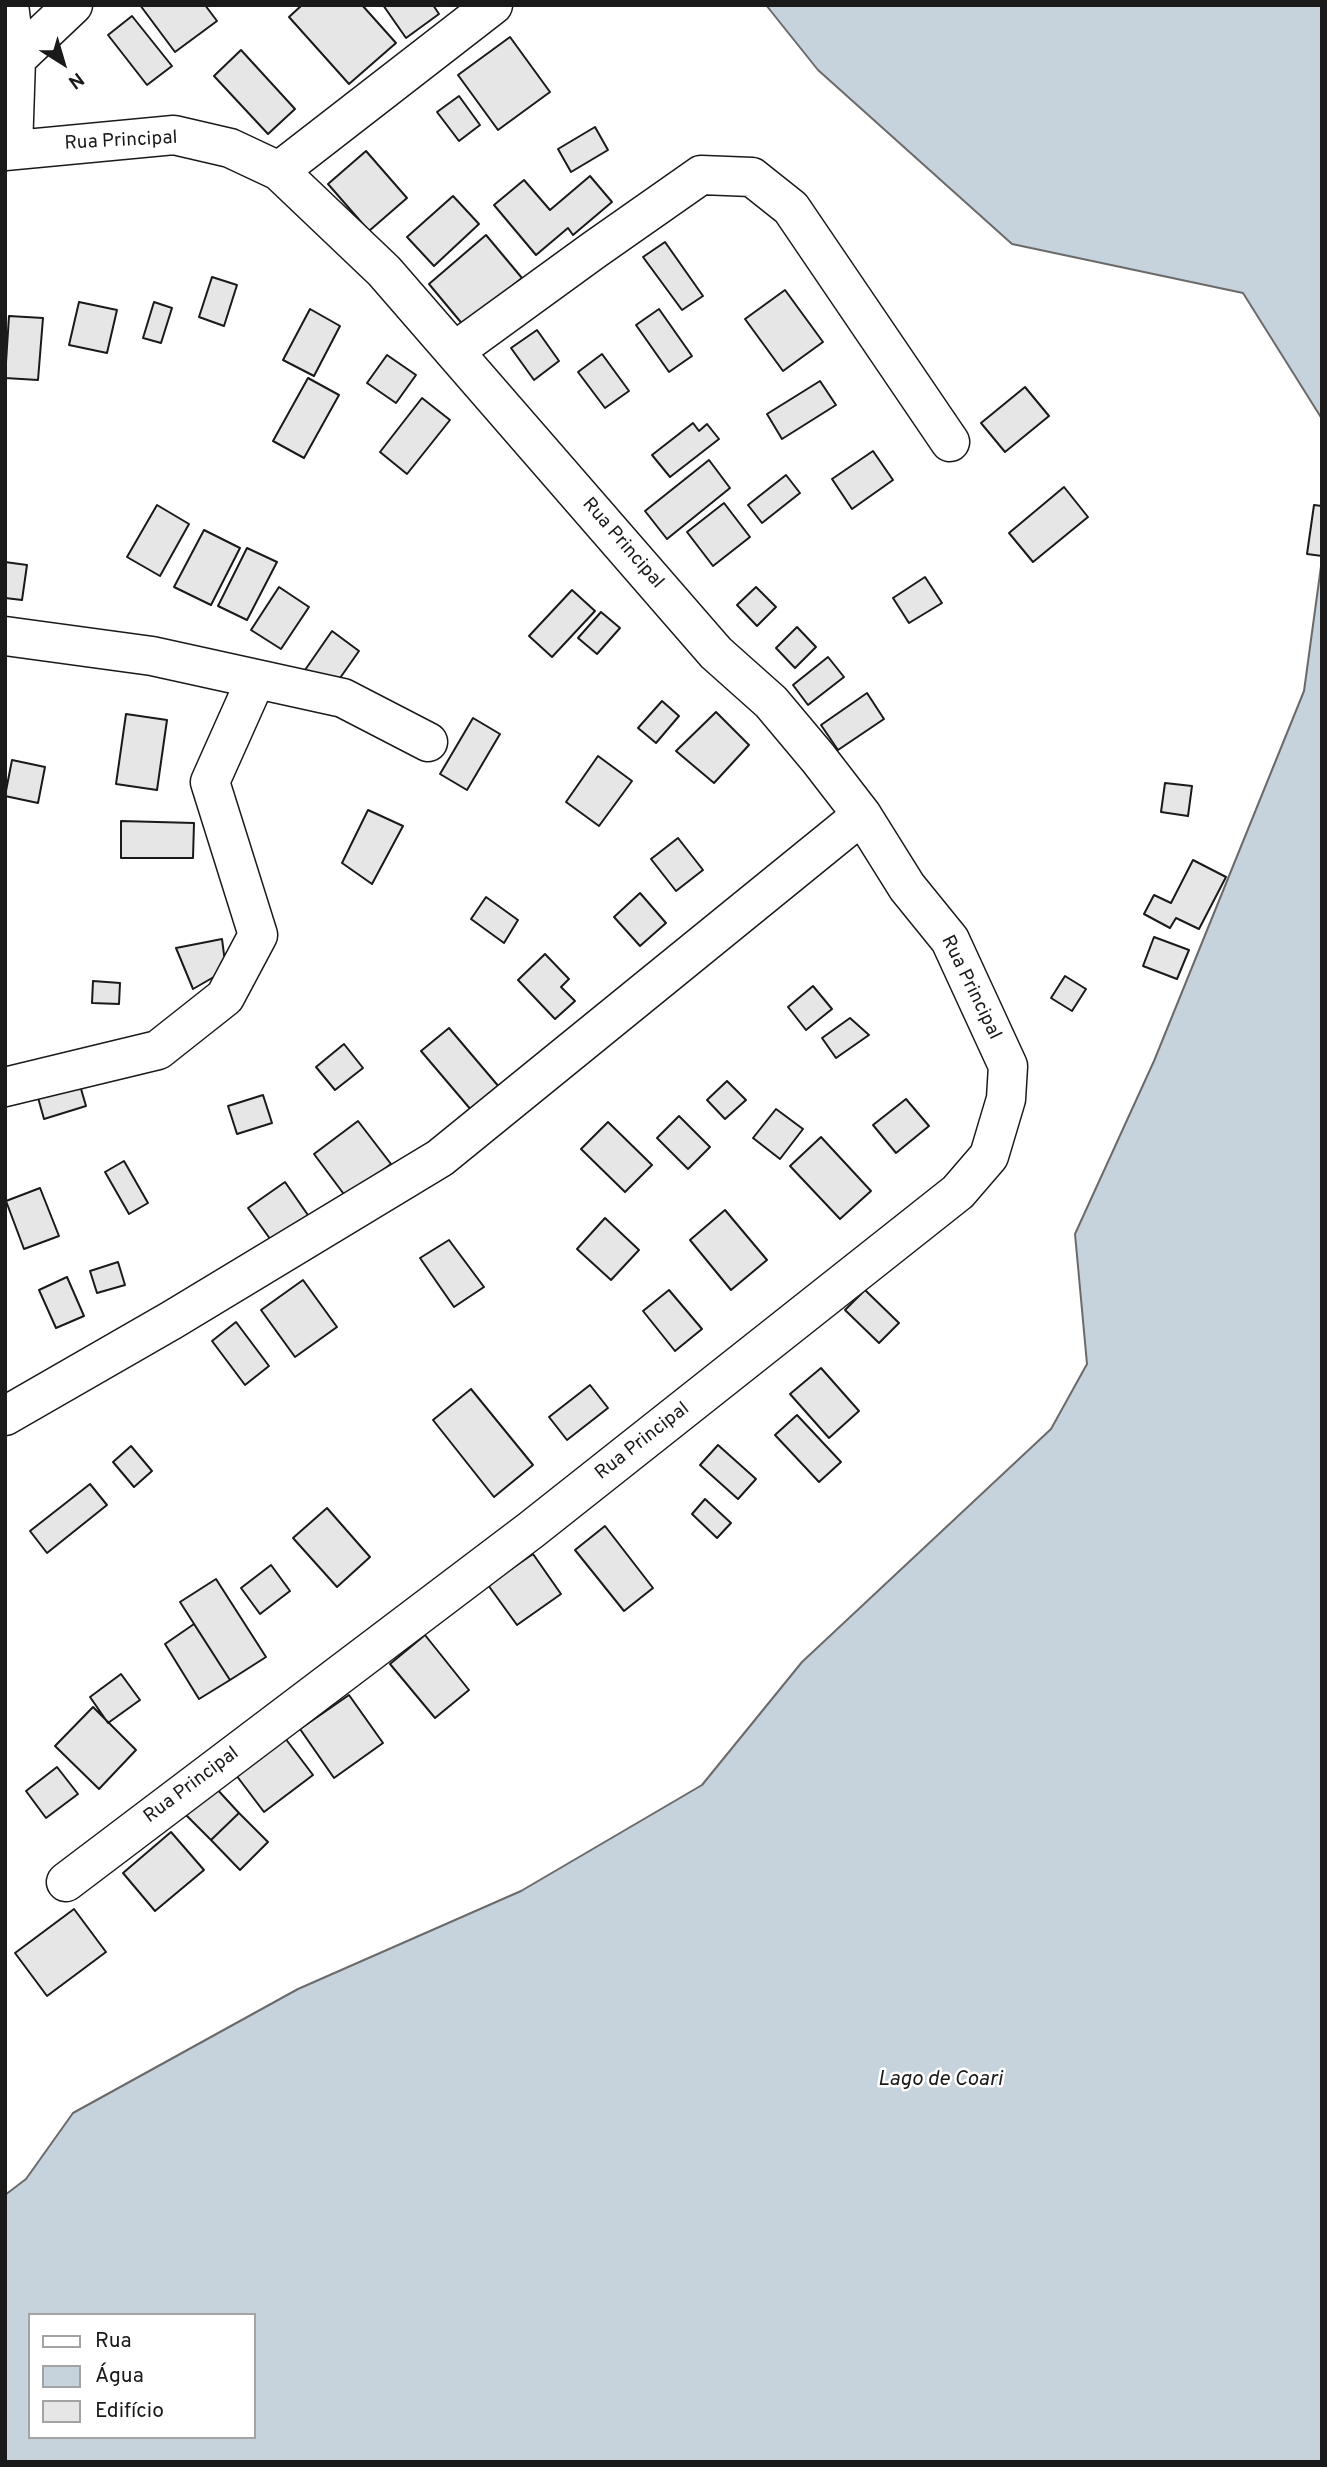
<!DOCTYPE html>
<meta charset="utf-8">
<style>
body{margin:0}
#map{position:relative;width:1327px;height:2467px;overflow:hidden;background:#fff;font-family:Overpass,sans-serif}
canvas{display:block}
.frame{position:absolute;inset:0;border:7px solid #1a1a1a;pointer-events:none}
.legend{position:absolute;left:28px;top:2313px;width:228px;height:126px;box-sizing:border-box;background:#fff;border:2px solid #a3a3a3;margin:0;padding:9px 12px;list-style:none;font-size:21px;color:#1a1a1a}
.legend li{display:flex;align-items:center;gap:14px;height:35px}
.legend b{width:35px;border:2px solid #a3a3a3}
.north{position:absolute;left:28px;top:28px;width:70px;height:70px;-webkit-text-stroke:5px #fff;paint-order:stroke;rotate:143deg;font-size:19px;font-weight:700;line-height:28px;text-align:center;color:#1a1a1a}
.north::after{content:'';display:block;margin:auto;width:24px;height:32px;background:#1a1a1a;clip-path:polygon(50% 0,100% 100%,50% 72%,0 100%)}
</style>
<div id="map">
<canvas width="1327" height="2467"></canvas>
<div class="frame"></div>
<ul class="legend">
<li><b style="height:9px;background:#fff"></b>Rua</li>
<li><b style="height:19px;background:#c6d2dc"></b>Água</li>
<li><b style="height:19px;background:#e6e6e6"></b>Edifício</li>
</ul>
<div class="north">N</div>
</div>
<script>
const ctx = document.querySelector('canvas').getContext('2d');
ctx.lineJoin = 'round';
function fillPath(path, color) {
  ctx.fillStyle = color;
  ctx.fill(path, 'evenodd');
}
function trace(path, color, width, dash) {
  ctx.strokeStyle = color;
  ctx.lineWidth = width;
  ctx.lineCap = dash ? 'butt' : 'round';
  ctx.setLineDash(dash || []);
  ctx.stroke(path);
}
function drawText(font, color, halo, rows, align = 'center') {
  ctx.font = font + ' Overpass,sans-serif';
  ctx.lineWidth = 5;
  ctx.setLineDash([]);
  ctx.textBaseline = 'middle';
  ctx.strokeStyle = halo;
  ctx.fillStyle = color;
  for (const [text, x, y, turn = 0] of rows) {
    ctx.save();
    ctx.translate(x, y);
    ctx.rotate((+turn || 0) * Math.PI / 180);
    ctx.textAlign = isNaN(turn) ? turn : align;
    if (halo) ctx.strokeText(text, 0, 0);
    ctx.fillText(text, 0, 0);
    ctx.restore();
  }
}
const water = new Path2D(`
 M766,5H1322V419L1243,293L1012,244L818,70Z
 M1322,559V2462H5V2195L26,2179L73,2113L298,1989L521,1891L702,1785L802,1662L1051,1429L1087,1364L1075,1234L1154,1061L1304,691ZM30,2315H254V2437H30Z`);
fillPath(water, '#c6d2dc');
trace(water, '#6a6a6a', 2);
const building = new Path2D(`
 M140,5H205L217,21L175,52Z
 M302,5H362L396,43L349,84L289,17Z
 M383,5H433L439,14L406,38Z
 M132,16L172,66L147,85L108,35Z
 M510,37L550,92L498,130L458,75Z
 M241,50L295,109L268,134L214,76Z
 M459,96L480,125L459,141L437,112Z
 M595,127L608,150L571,172L558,149Z
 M366,151L407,198L369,231L328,184Z
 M590,176L612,202L573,235L568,228L536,255L494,205L524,180L550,210Z
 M453,196L479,224L434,266L407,237Z
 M486,235L522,278L464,326L429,284Z
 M665,242L703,296L682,310L643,257Z
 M212,277L237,285L224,326L199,317Z
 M785,290L823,342L783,371L745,319Z
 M79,302L117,310L107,353L69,345Z
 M154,302L172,308L161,343L143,338Z
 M310,309L340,326L314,376L283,360Z
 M659,309L692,356L669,372L636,325Z
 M9,316L43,318L38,380L5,378Z
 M537,330L559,361L534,380L511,348Z
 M602,354L629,391L605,408L578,372Z
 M387,355L416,375L396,403L367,383Z
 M308,378L339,395L304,458L273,441Z
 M820,381L836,405L782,439L767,414Z
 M1025,387L1049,416L1005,452L981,423Z
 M422,398L450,420L407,474L380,452Z
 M693,423L699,431L707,424L719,439L670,477L652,455Z
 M873,451L893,480L852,509L832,479Z
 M709,460L730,488L667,539L645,511Z
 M786,475L800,493L762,523L748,505Z
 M1064,487L1088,517L1033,562L1009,533Z
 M724,503L750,537L713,566L687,532Z
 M157,505L189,524L160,576L127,557Z
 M1314,505L1322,506V556L1307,554Z
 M204,530L240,548L211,605L174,587Z
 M247,548L277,562L247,620L218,606Z
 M5,562L27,565L22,600L5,598Z
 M925,577L942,603L909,623L893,598Z
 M279,587L309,607L281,649L251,630Z
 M756,587L776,607L757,626L737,605Z
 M572,590L595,611L552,657L529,636Z
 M601,612L620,628L597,654L578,638Z
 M797,627L816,647L795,668L776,648Z
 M332,631L359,651L333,688L305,670Z
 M828,657L844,677L808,705L793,685Z
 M867,693L884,719L838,750L821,725Z
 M662,701L679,716L656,743L638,728Z
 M716,712L749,745L714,783L676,751Z
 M126,714L167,720L157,790L116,784Z
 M473,718L500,734L467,790L440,774Z
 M598,756L632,781L599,826L566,802Z
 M12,760L45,767L38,803L5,796Z
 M1165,783L1192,786L1188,816L1161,812Z
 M368,810L403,826L372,884L342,863Z
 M121,821L194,823L193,858H121Z
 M678,838L703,870L676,891L651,859Z
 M1193,860L1226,877L1199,929L1176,918L1170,928L1144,914L1154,895L1171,903Z
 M640,893L666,923L640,946L614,917Z
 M486,897L518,920L504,943L471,919Z
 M1154,937L1189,950L1177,979L1143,966Z
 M222,939L226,970L193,989L176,948Z
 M545,954L569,979L561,987L575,1001L555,1019L518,980Z
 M1065,976L1086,989L1072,1011L1051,998Z
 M93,981L120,983L119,1004L92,1003Z
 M813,986L832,1009L806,1030L788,1007Z
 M850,1018L869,1035L836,1058L822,1038Z
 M449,1028L500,1088L472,1111L421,1051Z
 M344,1044L363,1068L335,1090L316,1067Z
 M727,1081L746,1100L725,1119L707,1100Z
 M79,1082L86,1106L44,1119L37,1094Z
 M263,1095L272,1123L237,1134L228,1106Z
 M906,1099L929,1126L896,1153L873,1125Z
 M776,1109L803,1129L780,1159L753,1138Z
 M679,1116L710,1147L688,1169L657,1138Z
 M358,1121L391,1164L346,1197L314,1154Z
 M608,1122L652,1165L625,1192L581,1149Z
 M821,1137L871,1191L840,1219L790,1166Z
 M124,1161L148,1203L129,1214L105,1172Z
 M285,1182L310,1218L273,1243L248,1208Z
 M40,1188L59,1236L24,1249L6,1201Z
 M725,1210L767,1260L731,1290L690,1240Z
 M605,1218L639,1250L611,1280L577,1249Z
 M449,1240L484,1287L454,1307L420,1258Z
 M118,1262L125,1285L97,1293L90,1271Z
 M67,1277L84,1316L56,1328L39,1290Z
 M303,1280L337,1327L295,1357L261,1310Z
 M669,1290L702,1329L675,1351L643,1311Z
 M865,1290L899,1323L879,1343L845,1310Z
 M236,1322L269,1366L245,1385L212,1341Z
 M821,1368L859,1411L829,1438L790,1394Z
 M590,1385L608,1408L567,1440L549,1417Z
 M471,1389L533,1465L494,1497L433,1420Z
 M797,1415L841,1462L819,1482L775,1435Z
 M718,1445L756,1479L738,1499L700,1465Z
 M131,1446L152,1471L134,1487L113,1462Z
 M90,1484L107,1505L47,1553L30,1531Z
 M705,1499L731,1523L717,1538L692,1514Z
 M327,1508L370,1557L337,1587L293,1538Z
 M605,1526L653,1588L624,1611L575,1550Z
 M533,1554L561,1594L517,1625L488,1585Z
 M271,1565L290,1591L260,1614L241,1588Z
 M216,1579L266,1657L230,1680L180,1602Z
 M194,1624L230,1680L199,1699L165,1644Z
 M425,1635L469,1690L435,1718L390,1664Z
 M121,1674L140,1700L108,1723L90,1697Z
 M349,1695L383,1743L334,1778L300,1729Z
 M93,1707L136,1750L99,1789L55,1746Z
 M285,1738L313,1775L264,1812L236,1775Z
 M57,1767L78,1794L46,1818L26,1791Z
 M215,1787L239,1813L211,1840L186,1815Z
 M239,1813L268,1842L240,1870L211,1840Z
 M171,1832L204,1870L155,1911L123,1873Z
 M74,1909L106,1952L47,1996L15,1953Z`);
fillPath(building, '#e6e6e6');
trace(building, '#1a1a1a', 2);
const minor = new Path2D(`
 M9,5L16,59L13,149
 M16,59L73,5
 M5,151L174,135L230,148L279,171L384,271L716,653L771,702L818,758L862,815L907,887L950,940L1008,1066L1006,1099L989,1156L958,1192L531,1530L66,1882
 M279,171L493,5
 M455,351L594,250L701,175L752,177L791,208L950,442
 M5,636L152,656L343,698L428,742
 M5,1087L158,1050L225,997L258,935L210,782L256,679
 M5,1416L172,1320L440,1158L862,815`);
trace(minor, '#1a1a1a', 41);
trace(minor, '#fff', 38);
drawText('19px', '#1a1a1a', '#fff', [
 ["Rua Principal",121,142,-3],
 ["Rua Principal",622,544,49],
 ["Rua Principal",970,988,64],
 ["Rua Principal",643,1442,-38],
 ["Rua Principal",192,1786,-37]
]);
drawText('italic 21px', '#1a1a1a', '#fff', [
 ["Lago de Coari",940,2081]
]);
</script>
